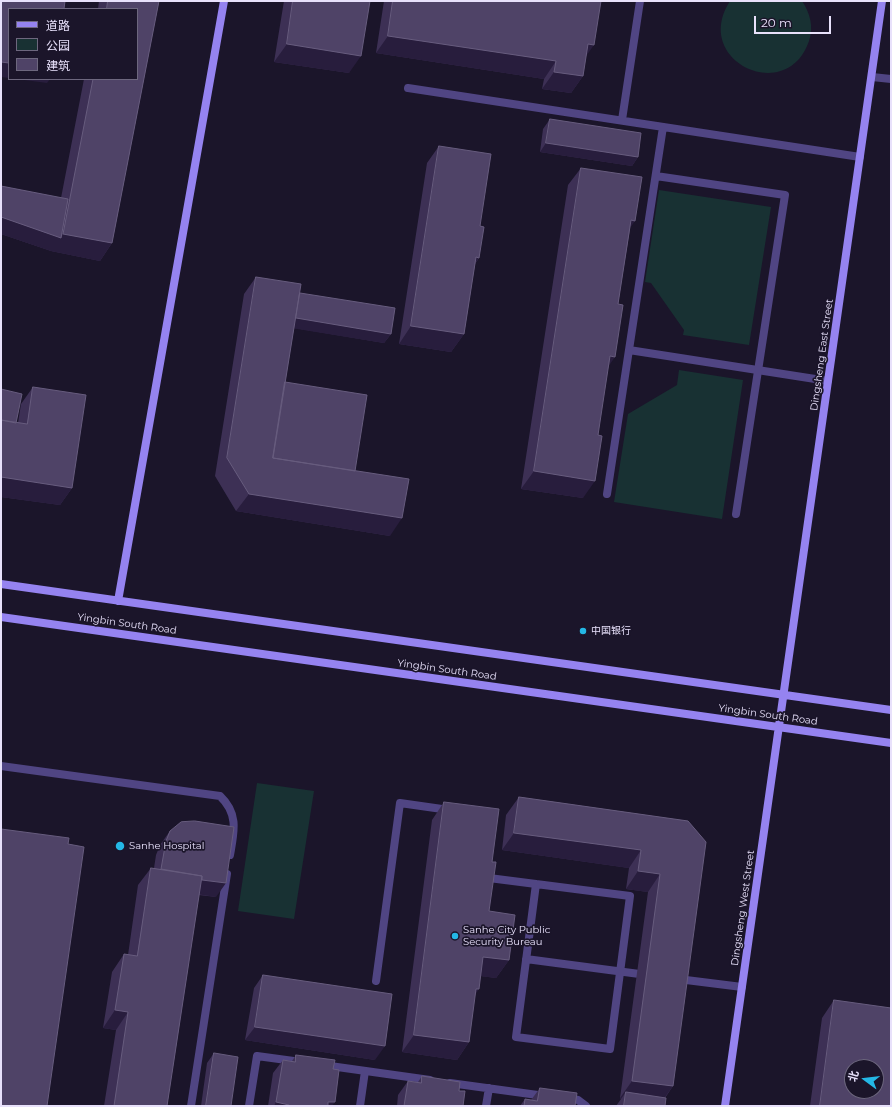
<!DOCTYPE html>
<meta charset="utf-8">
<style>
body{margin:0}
#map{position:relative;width:892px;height:1107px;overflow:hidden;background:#1b152a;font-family:Montserrat,"Noto Sans SC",sans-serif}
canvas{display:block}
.frame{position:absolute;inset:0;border:2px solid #e8e1fb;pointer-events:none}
.legend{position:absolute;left:8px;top:8px;width:130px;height:72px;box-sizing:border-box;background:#1b152a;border:1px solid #6d677e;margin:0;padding:5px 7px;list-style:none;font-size:12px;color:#e8e1fb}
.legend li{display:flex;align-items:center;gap:8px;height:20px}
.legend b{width:20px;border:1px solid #6d677e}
.north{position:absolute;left:844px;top:1059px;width:40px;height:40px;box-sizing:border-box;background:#1b152a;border:1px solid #6d677e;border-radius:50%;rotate:285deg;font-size:11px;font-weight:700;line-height:16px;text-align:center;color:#e8e1fb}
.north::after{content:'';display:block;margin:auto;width:14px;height:18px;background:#24b7e5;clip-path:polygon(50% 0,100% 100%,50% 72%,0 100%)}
.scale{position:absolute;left:754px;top:16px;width:77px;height:18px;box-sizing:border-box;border:2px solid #e8e1fb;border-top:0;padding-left:5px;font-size:12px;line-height:14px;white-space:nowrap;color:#e8e1fb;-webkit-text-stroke:3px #1b152a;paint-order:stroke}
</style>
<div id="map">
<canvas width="892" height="1107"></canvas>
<div class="frame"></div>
<ul class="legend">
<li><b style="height:5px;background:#9583f0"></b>道路</li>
<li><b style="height:11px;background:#183133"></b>公园</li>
<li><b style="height:11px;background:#4f4367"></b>建筑</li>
</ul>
<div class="north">北</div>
<div class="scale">20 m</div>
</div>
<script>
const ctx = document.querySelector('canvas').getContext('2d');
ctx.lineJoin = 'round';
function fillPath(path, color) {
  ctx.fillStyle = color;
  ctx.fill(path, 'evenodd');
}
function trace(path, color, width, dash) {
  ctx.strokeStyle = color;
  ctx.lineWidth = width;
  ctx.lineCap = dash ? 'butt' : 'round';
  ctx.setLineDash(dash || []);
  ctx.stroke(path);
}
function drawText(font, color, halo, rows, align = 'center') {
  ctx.font = font + ' Montserrat,"Noto Sans SC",sans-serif';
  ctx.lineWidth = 3.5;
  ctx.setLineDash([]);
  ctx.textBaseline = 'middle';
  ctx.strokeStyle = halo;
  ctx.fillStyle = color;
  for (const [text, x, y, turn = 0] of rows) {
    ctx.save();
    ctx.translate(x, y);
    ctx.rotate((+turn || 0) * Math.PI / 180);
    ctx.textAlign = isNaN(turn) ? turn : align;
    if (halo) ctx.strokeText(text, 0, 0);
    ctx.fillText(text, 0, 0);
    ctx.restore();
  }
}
fillPath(new Path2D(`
 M730,1H802C810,13 814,27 809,41C787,106 691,61 730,1Z
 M659,190L771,207L749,345L683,335L684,330L651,283L645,282Z
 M679,370L743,380L722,519L614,502L628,414L677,385Z
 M257,783L314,791L294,919L238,911Z`), '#183133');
trace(new Path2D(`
 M408,88L860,157
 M622,120L640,1
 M656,176L785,195L736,514
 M629,350L828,381
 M607,494L663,127
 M1,766L220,796C239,814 234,832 230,855
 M490,873L489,878L630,896L610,1049L516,1037L536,884
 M526,959L647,975
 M678,979L742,987
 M376,981L400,803L449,810
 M323,1065L430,1080
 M450,1083L545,1096
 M567,1098L578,1100L586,1106
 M191,1106L227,874
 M249,1106L257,1056L301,1062
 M360,1106L365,1071
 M486,1106L489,1088`), '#504583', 8);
trace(new Path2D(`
 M872,77L891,79`), '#504583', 8);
trace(new Path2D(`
 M1,584L891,710
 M118,601L224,1
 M1,617L891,743
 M725,1106L882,1`), '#9583f0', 8);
fillPath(new Path2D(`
 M99,1H159L112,243L100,261L51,251L1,234V186L61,198L84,79H137V9H98Z
 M284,1H370L349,73L274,62Z
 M384,1H601L586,56L583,76L571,93L542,89L544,79L376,53Z
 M550,119L638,157L632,166L540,152L543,129Z
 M439,146L480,226L479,258L475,264L464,334L451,352L399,344L427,163Z
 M581,168L630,229L608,366L583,498L521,489L568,185Z
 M256,277L300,293L391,334L384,343L294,328L285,382L355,471L390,536L236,511L215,476L244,294Z
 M33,387L72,488L60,505L1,497V389L16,423H18L21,404Z
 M519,797L688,821L673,1086L665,1098V1106H616L621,1099L620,1098L648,892L626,889L629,868L502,850L506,815Z
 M444,802L492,862L489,911L509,960L496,978L481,976L475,995L469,1042L457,1060L402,1052L432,820Z
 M170,831L216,897L199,895L167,1106H104L116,1030L103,1028L112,972L124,954L128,955L138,885L151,868H154L156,855L160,845Z
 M263,975L375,1060L245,1040L254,988Z
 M834,1000L891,1106H810L822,1018Z
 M214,1053L231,1106H201L207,1063Z
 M296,1055L333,1069L332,1106H268L273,1073L283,1060L292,1061Z
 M422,1076L459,1091L463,1106H397L398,1095L408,1081L418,1082Z
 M540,1088L575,1106H520L525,1099L531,1100Z`), '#3d3055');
fillPath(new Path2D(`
 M388,36L556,61L544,79L376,53Z
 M287,44L361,56L349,73L274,62Z
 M588,44L594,45L582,62Z
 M1,62L9,63V78L1,77Z
 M554,72L583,76L571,93L542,89Z
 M17,79H50L47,83Z
 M546,143L638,157L632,166L540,152Z
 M1,217L61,238L63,234L112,243L100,261L51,251L1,234Z
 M631,220L635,221L623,238Z
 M476,257L479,258L467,275Z
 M291,317L391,334L384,343L285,327Z
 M411,326L464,334L451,352L399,344Z
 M610,356L615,357L603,374Z
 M534,471L595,481L583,498L521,489Z
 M1,477L72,488L60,505L1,497Z
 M249,494L402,518L390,536L236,511Z
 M514,833L641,850L629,868L502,850Z
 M638,871L660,874L648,892L626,889Z
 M161,873L226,883L216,897L151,887Z
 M483,957L509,960L496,978L471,975Z
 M476,989H479L467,1007Z
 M115,1010L128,1012L116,1030L103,1028Z
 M255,1027L385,1046L375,1060L245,1040Z
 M414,1035L469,1042L457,1060L402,1052Z
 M632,1081L673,1086L660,1104L626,1092L621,1099L620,1098Z
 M276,1102L289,1105L288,1106H274Z
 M328,1102H335L332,1106H325Z`), '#281d3d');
const building = new Path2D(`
 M1,1H65L64,9H9V63L1,62Z
 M108,1H159L112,243L63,234L93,79H137V9H107Z
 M293,1H370L361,56L287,44Z
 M393,1H601L594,45L588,44L583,76L554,72L556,61L388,36Z
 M550,119L641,133L638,157L546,143Z
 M439,146L491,154L480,226L484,227L479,258L476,257L464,334L411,326Z
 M581,168L642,177L635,221L631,220L618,304L623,305L615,357L610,356L598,435L602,436L595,481L534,471Z
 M1,186L68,199L61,238L1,217Z
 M256,277L301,284L273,458L409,479L402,518L249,494L227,458Z
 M300,293L395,308L391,334L296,318Z
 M285,382L367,395L355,471L273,458Z
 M33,387L86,395L72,488L1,477V420L27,424Z
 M1,389L22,394L16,423L1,420Z
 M519,797L688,821L706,842L673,1086L632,1081L660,874L638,871L641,850L514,833Z
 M444,802L499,809L492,862H496L489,911L515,915L509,960L483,957L479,989H476L469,1042L414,1035Z
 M195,821L234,827L226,883L202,880V876L161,869L166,841L170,831L181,822Z
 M1,829L69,838L68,844L84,847L47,1106H1Z
 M151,868L202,876L167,1106H114L128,1012L115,1010L124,954L137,956Z
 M263,975L392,994L385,1046L255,1027Z
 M834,1000L891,1008V1106H820ZM852,1067H876V1091H852Z
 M214,1053L238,1057L231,1106H206Z
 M296,1055L335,1060L333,1069L339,1070L335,1102H328V1106H289V1105L276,1102L283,1060L295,1062Z
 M422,1076L460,1082L459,1091H465L463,1106H404L408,1081L421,1083Z
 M540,1088L577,1093L575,1106H524L525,1099L537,1101Z
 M626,1092L666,1098L665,1106H624Z`);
fillPath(building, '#4f4367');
trace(building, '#675c7e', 1);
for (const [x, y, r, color] of [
 [583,631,4,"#24b7e5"],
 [120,846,5,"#24b7e5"],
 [455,936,4,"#24b7e5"]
]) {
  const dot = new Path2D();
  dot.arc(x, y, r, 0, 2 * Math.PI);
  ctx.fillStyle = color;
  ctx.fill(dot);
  trace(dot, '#1b152a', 1.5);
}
drawText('10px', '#e8e1fb', '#1b152a', [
 ["Dingsheng East Street",822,355,-82],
 ["Yingbin South Road",127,624,8],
 ["Yingbin South Road",447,670,8],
 ["Yingbin South Road",768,715,8],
 ["Dingsheng West Street",743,908,-82]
]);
drawText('10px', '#e8e1fb', '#1b152a', [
 ["中国银行",591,631],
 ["Sanhe Hospital",129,846],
 ["Sanhe City Public",463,930],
 ["Security Bureau",463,942]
], 'left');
</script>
